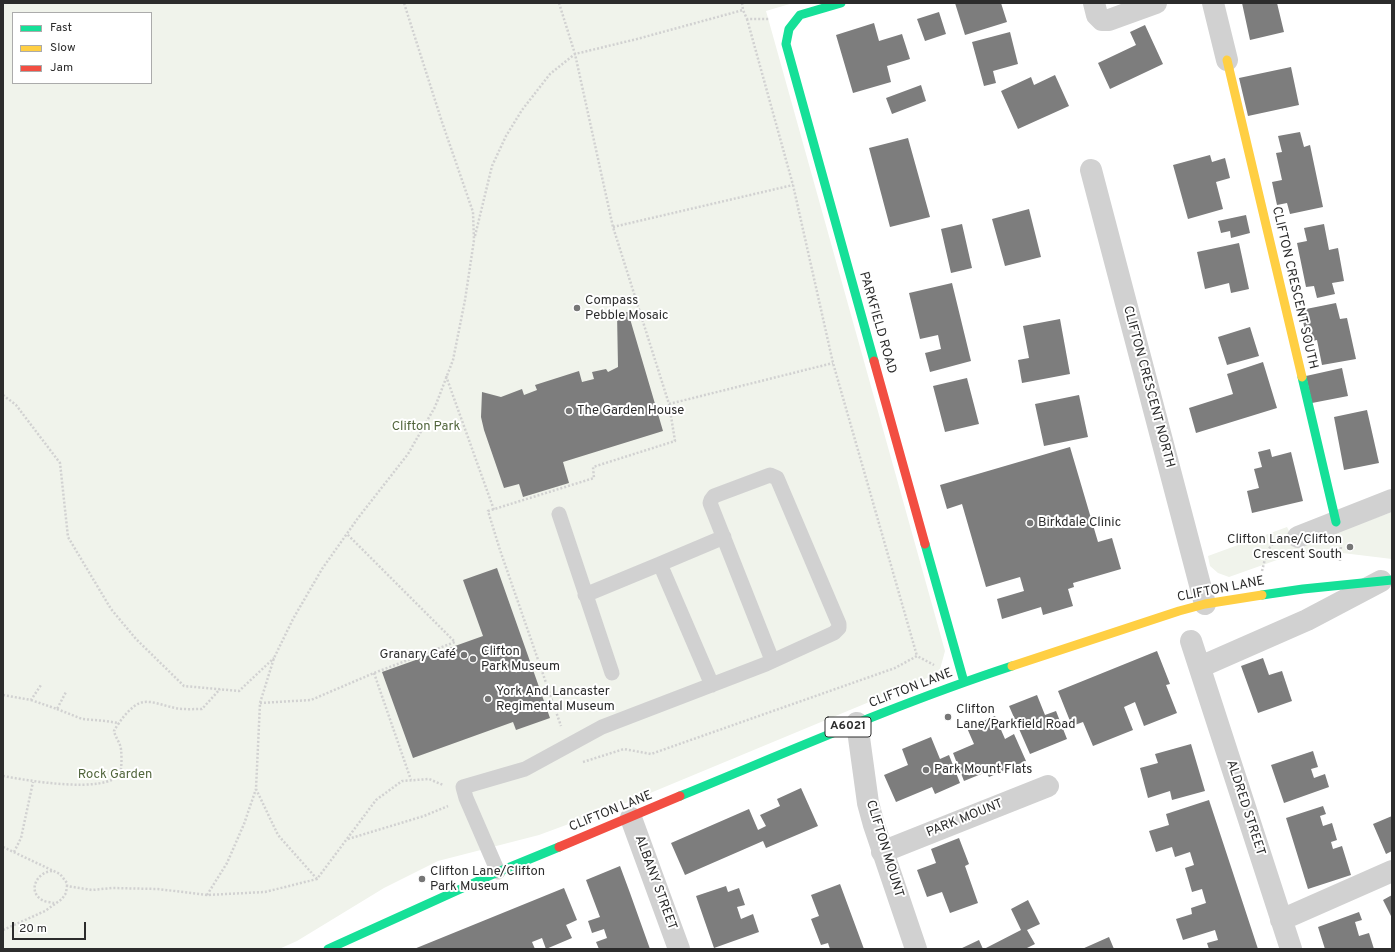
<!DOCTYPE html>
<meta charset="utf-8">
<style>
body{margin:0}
#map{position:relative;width:1395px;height:952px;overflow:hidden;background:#fff;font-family:Overpass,sans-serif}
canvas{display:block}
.frame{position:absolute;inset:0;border:4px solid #2c2c2c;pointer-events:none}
.legend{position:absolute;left:12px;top:12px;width:140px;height:72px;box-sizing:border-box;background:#fff;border:1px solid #ababab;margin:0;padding:5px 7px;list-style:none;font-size:12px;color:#2c2c2c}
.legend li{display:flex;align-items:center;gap:8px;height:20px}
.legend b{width:20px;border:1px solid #ababab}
.scale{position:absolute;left:12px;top:922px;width:74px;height:18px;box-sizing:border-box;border:2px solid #2c2c2c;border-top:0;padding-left:5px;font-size:12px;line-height:14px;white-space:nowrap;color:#2c2c2c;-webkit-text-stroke:3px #fff;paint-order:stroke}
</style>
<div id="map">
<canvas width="1395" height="952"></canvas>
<div class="frame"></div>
<ul class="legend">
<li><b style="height:5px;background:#16e098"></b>Fast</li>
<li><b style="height:5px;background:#ffcf43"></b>Slow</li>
<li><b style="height:5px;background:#f24e42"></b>Jam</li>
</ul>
<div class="scale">20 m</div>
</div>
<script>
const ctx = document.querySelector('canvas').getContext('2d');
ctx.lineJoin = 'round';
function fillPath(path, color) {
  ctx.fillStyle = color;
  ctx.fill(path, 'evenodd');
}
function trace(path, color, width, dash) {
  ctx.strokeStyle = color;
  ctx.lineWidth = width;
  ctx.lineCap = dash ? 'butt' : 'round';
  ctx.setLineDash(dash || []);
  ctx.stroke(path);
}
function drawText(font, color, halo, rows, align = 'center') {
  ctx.font = font + ' Overpass,sans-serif';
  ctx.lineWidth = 4;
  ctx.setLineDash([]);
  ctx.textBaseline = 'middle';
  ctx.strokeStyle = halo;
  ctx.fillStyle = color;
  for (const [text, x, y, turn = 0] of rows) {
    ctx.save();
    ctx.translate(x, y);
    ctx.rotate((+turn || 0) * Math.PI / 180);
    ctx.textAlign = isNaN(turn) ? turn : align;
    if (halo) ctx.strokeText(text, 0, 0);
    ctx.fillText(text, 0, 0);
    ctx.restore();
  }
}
fillPath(new Path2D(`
 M3,3H793L766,11L945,651L939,673L631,801L539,835L438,861L384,888L297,941L279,949H3ZM13,13H151V83H13Z
 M1392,512V559L1326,551L1291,555L1229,577L1218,573L1210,566L1208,556L1287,527L1297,547Z`), '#f0f3eb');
fillPath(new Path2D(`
 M955,3H1001L1007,22L965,35Z
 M1242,3H1277L1284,32L1250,40Z
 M939,12L946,34L925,41L917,19Z
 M874,23L879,41L902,34L910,59L887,66L891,82L853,93L836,35Z
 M1145,25L1163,64L1110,89L1098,63L1136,45L1130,32Z
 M1010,32L1018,64L993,71L996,83L984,86L972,42Z
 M1291,67L1299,105L1248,116L1239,78Z
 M1055,75L1069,106L1018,129L1001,91L1031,77L1034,85Z
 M921,85L926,101L892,114L886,98Z
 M1300,132L1304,147L1310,145L1323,207L1290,214L1287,203L1277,205L1272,182L1282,180L1276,153L1282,152L1278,136Z
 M908,138L930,217L890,227L869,148Z
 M1210,155L1212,162L1225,158L1230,178L1216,182L1223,209L1188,219L1173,165Z
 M1029,209L1041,257L1005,266L992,219Z
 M1246,215L1250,233L1231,238L1230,231L1221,233L1218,221Z
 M962,224L972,268L951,273L941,229Z
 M1324,224L1329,250L1338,248L1344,281L1332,283L1335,294L1317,298L1314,286L1306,287L1297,243L1307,241L1304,228Z
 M1239,243L1249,289L1231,293L1229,283L1205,289L1197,252Z
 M952,283L971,361L930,372L925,353L941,349L938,335L920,339L909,293Z
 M1336,303L1340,319L1347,318L1356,359L1322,365L1317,340L1307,342L1301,310Z
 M628,312L663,431L563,462L569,483L523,497L519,484L504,488L484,430L481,417L482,392L501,397L522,389L524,395L537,390L535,385L579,371L582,382L594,379L592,372L606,369L608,372L618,367L617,313Z
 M1060,319L1070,374L1022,383L1018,360L1029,358L1023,326Z
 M1250,327L1259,356L1227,365L1218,337Z
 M1263,362L1277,408L1196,433L1189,408L1233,394L1227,374Z
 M1342,368L1348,396L1312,403L1306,376Z
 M967,378L979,424L945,432L933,386Z
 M1079,395L1088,437L1044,446L1035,404Z
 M1367,410L1379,463L1344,470L1334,417Z
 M1070,447L1098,542L1112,538L1121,569L1073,583L1074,587L1068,589L1073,606L1043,615L1041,607L1002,619L997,599L1024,591L1020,577L986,587L962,504L947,509L940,485Z
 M1270,449L1272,457L1291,452L1303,501L1252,513L1247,491L1259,488L1254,469L1262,467L1258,452Z
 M497,568L550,718L516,730L513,722L413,758L382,672L483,636L463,580Z
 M1157,651L1170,684L1166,685L1177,713L1144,726L1135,702L1124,707L1133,730L1093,746L1083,722L1072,726L1058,691Z
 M1263,658L1269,675L1282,671L1292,701L1258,713L1241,666Z
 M1037,695L1045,715L1056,711L1067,739L1030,754L1009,706Z
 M995,716L1005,739L1014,734L1026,761L989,777L986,772L964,781L953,753L974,744L967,728Z
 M931,737L940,759L949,755L960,783L935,794L932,787L896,802L884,775L908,765L902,749Z
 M1191,744L1205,791L1172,800L1170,791L1148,798L1140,768L1158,763L1155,754Z
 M1313,751L1318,767L1311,769L1314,778L1325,774L1329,787L1284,803L1271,765Z
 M801,788L818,826L766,848L763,841L685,875L671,843L749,809L758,830L766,826L760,815L780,806L777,799Z
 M1209,800L1258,949H1209L1207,943L1218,940L1215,930L1183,940L1176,919L1192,914L1191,908L1206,903L1202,889L1192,892L1185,868L1194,865L1190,852L1175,857L1172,847L1156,852L1149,831L1169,825L1166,814Z
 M1323,806L1326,814L1320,816L1323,826L1332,823L1337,840L1331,842L1333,849L1342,846L1351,875L1308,889L1286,818Z
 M1392,816V851L1386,854L1373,824Z
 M959,838L969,864L965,866L978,903L950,913L942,892L927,897L917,870L936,863L931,849Z
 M620,866L630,893L650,949H599L596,942L607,938L604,929L592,933L588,921L600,917L586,880Z
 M840,884L864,949H830L828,943L821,945L811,919L819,916L811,895Z
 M726,886L728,892L739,888L745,905L737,907L741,919L753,914L759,932L714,948L696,896Z
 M564,888L577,920L566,925L572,938L546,949L542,938L532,942L535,949H414Z
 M1392,895V918L1383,900Z
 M1028,900L1040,924L1027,930L1035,944L1025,949H984L1021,930L1011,909Z
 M1359,912L1362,920L1355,922L1359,936L1369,933L1374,949H1325L1318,927Z
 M1109,937L1114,949H1082Z
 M979,940L983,949H960Z`), '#7d7d7d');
trace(new Path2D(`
 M559,3L575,54L613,227L669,404L675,441L593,467L594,478L488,511L500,550L561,726
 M742,3L743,10
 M747,19L793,185L833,363L917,656
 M613,227L793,185
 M475,236L492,166L506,136L522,110L550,74L575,54L637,39L743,10L747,19H769
 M446,376L494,510
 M3,395L16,405L60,463L68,537L111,609L136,639L184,686L239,691L274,658
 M669,404L833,363
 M1340,561L1341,546
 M1262,571L1267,551L1275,541
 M374,673L411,780
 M3,695L31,700L41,685
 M31,700L57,709L66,692
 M260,703L311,700L374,673L455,642L347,534
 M57,709L82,719L106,721L118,723
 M583,762L624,749L651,754L895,668L917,656L934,665
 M3,776C25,780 107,795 120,773C122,769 122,749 120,745C118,740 115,736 114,731C119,722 132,703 144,702C153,701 162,705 171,707C181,710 192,709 202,709L220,689
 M348,839L424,816L448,806
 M3,847L60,874L67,883V886
 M14,852L21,838L33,782
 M52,871C37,872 27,891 42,900C45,902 50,902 54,903
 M317,879L278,835L256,789L260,703L274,658L293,619L322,569L358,518L408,454L435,407L453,360L465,300L474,240L473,212L442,122L404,3
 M207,895L227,863L244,824L256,789
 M3,930L45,911L62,899L66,893L67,886L92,890L112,888L158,889L207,895L265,892L317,879L376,800L402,781L429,779L443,785`), '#d1d1d1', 2.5, [2, 2]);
trace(new Path2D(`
 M559,514L612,673
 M660,564L724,537
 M585,595L660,564L712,685
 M498,872L466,798L463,787L525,769L602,727L766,664L834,633L839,628V624L777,478L770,475L714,496L711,500L710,503L772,660`), '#d1d1d1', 15);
trace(new Path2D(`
 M1094,3L1097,15L1102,20H1109L1156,3
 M1213,3L1227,60
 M1091,170L1205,604
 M1298,537L1392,500
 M1191,641L1291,949
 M1200,667L1307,620L1381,581
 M857,723L868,803L874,825L916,949
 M631,818L679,949
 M882,852L1048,786
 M1281,920L1392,871`), '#d1d1d1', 22);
trace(new Path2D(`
 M841,3L800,15L789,29L786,44L874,361
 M1302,377L1336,522
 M925,544L964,682
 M1262,595L1303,589L1392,580
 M680,796C790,751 899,703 1012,666
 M328,949L498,872L559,847`), '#16e098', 9);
trace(new Path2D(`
 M1227,60L1302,377
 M1012,666L1179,611L1205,604L1262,595`), '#ffcf43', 9);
trace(new Path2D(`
 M874,361L925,544
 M559,847L680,796`), '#f24e42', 9);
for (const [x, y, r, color] of [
 [577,308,4,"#767676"],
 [569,411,4,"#767676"],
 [1030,523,4,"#767676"],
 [1350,547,4,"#767676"],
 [464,655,4,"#767676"],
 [473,659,4,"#767676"],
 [488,699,4,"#767676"],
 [948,717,4,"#767676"],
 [926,770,4,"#767676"],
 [422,879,4,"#767676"]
]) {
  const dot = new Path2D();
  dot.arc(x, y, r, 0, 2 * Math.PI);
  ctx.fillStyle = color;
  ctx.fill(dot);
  trace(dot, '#fff', 1.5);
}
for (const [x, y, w] of [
 [848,727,46]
]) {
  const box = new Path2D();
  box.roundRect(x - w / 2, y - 10, w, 20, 3);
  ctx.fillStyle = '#fff';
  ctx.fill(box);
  trace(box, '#2c2c2c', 1);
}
drawText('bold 12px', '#2c2c2c', null, [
 ["A6021",848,727]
]);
drawText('13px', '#2c2c2c', '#fff', [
 ["CLIFTON CRESCENT SOUTH",1294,288,77],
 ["PARKFIELD ROAD",877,323,74],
 ["CLIFTON CRESCENT NORTH",1148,387,75],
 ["CLIFTON LANE",1221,590,-11],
 ["CLIFTON LANE",911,689,-21],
 ["ALDRED STREET",1245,808,72],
 ["CLIFTON LANE",611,812,-22],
 ["PARK MOUNT",965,819,-22],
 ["CLIFTON MOUNT",884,849,73],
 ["ALBANY STREET",655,883,70]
]);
drawText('13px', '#2c2c2c', '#fff', [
 ["Compass",585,301],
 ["Pebble Mosaic",585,316],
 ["The Garden House",577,411],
 ["Birkdale Clinic",1038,523],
 ["Clifton Lane/Clifton",1342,540,"right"],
 ["Crescent South",1342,555,"right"],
 ["Clifton",481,652],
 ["Park Museum",481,667],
 ["Granary Café",456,655,"right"],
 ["York And Lancaster",496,692],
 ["Regimental Museum",496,707],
 ["Clifton",956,710],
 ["Lane/Parkfield Road",956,725],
 ["Park Mount Flats",934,770],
 ["Clifton Lane/Clifton",430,872],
 ["Park Museum",430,887]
], 'left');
drawText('13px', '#51653c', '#fff', [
 ["Clifton Park",426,427],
 ["Rock Garden",115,775]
]);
</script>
